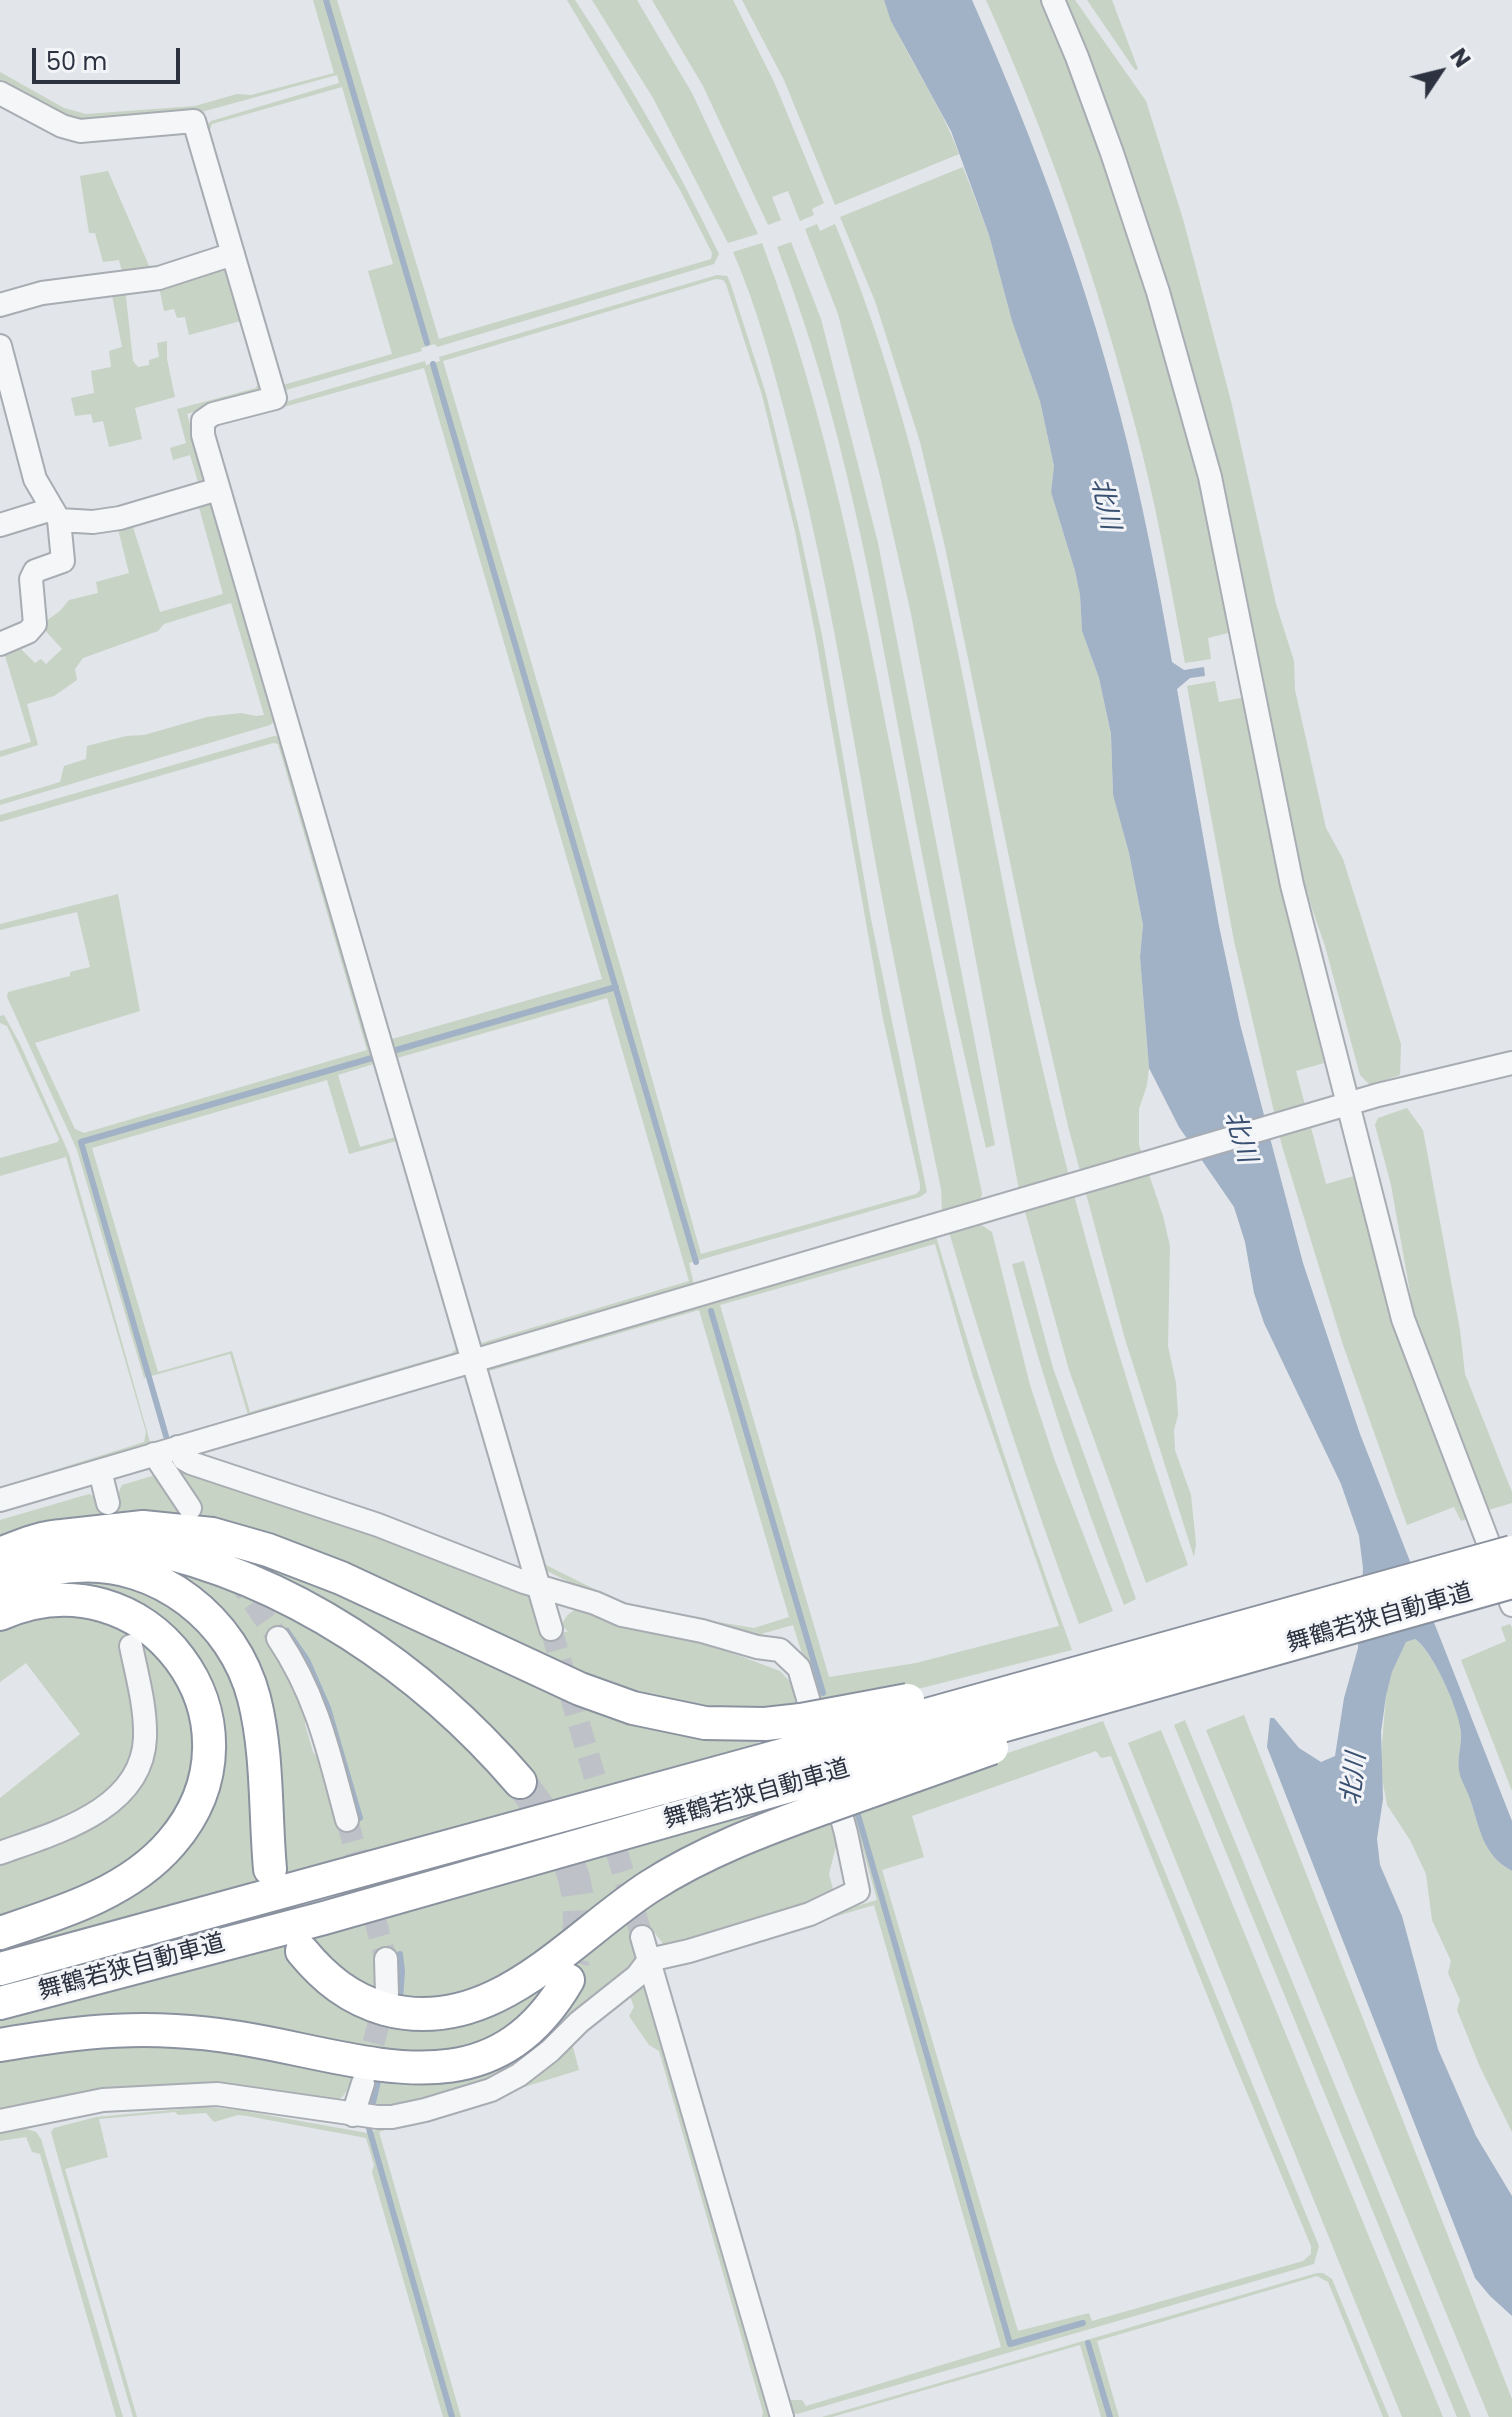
<!DOCTYPE html>
<meta charset="utf-8">
<style>
body{margin:0}
#map{position:relative;width:1512px;height:2417px;overflow:hidden;background:#e2e5e9;font-family:Poppins,sans-serif}
canvas{display:block}
.north{position:absolute;left:1400px;top:32px;width:80px;height:80px;-webkit-text-stroke:6px #f2f4f7;paint-order:stroke;rotate:55deg;font-size:22px;font-weight:700;line-height:32px;text-align:center;color:#2c3240}
.north::after{content:'';display:block;margin:auto;width:28px;height:36px;background:#2c3240;clip-path:polygon(50% 0,100% 100%,50% 72%,0 100%)}
.scale{position:absolute;left:32px;top:48px;width:148px;height:36px;box-sizing:border-box;border:4px solid #2c3240;border-top:0;padding-left:10px;font-size:24px;line-height:28px;white-space:nowrap;color:#2c3240;-webkit-text-stroke:6px #f2f4f7;paint-order:stroke}
</style>
<div id="map">
<canvas width="1512" height="2417"></canvas>
<div class="north">N</div>
<div class="scale">50 m</div>
</div>
<script>
const ctx = document.querySelector('canvas').getContext('2d');
ctx.lineJoin = 'round';
function fillPath(path, color) {
  ctx.fillStyle = color;
  ctx.fill(path, 'evenodd');
}
function trace(path, color, width, dash) {
  ctx.strokeStyle = color;
  ctx.lineWidth = width;
  ctx.lineCap = dash ? 'butt' : 'round';
  ctx.setLineDash(dash || []);
  ctx.stroke(path);
}
function drawText(font, color, halo, rows, align = 'center') {
  ctx.font = font + ' Poppins,"Noto Sans JP",sans-serif';
  ctx.lineWidth = 6;
  ctx.setLineDash([]);
  ctx.textBaseline = 'middle';
  ctx.strokeStyle = halo;
  ctx.fillStyle = color;
  for (const [text, x, y, turn = 0] of rows) {
    ctx.save();
    ctx.translate(x, y);
    ctx.rotate((+turn || 0) * Math.PI / 180);
    ctx.textAlign = isNaN(turn) ? turn : align;
    if (halo) ctx.strokeText(text, 0, 0);
    ctx.fillText(text, 0, 0);
    ctx.restore();
  }
}
fillPath(new Path2D(`
 M313,0H337L439,339L711,259L712,253L680,190L567,0H575C629,81 677,167 719,254L714,264L437,347L435,344L421,348L422,351L286,390L280,388L204,134L205,126L211,121L339,83L337,75L194,114L80,124L63,120L0,86V72L64,108L86,114L195,106L237,94L251,95L334,73ZM342,87L393,264L368,271L392,354L283,385L208,135L212,124Z
 M592,0H637L692,93L758,234L728,243L653,98Z
 M652,0H733L775,84L824,203L812,209L814,215L800,221L788,191L772,197L781,220L768,225L703,86Z
 M742,0H884C903,54 940,101 959,154L835,205L784,80Z
 M986,0H1042C1077,86 1112,173 1139,262C1175,384 1206,507 1232,632L1208,638L1211,659L1185,663C1170,583 1156,503 1135,425C1097,280 1048,137 986,0Z
 M1063,0H1075L1146,101L1183,219L1231,401L1276,604L1294,661L1295,690L1326,828L1343,859L1401,1044L1400,1075L1370,1085L1360,1075L1325,946L1298,868L1219,476Z
 M1087,0H1112L1138,69L1135,70Z
 M963,167L989,235L1012,321L1040,401L1054,466L1051,492L1075,571L1080,595L1082,631L1099,678L1111,734L1113,795L1129,853L1143,925L1140,957L1149,1068L1147,1085L1139,1109V1145L1163,1216L1170,1246L1168,1346L1176,1383L1178,1415L1174,1430L1175,1450L1191,1495L1196,1544L1194,1557L1125,1339L1068,1126L1034,978L945,547L920,442L875,301L840,217Z
 M108,171L153,275L124,279L119,260L103,262L95,233H89L80,176Z
 M817,224L820,231L835,224C936,466 969,727 1023,981C1065,1179 1121,1374 1188,1565L1146,1583L1069,1370L1019,1190L911,614L880,476L838,314L805,229Z
 M791,242L821,319L878,543L995,1145L986,1148C956,1022 929,896 906,769C873,592 843,416 777,247Z
 M762,243C827,414 860,592 895,771C922,912 952,1052 982,1193L981,1200L942,1211L941,1189C913,1053 884,917 861,780C840,660 819,542 788,425C773,367 757,307 733,252Z
 M226,261L262,387L259,392L187,414L205,478L198,482L190,455L173,460L170,448L186,443L177,409L256,388L258,383L241,321L189,335L185,317L177,318L174,309L164,311L158,282Z
 M717,275L727,276L730,282L766,394L800,533L822,635L871,919L927,1192L920,1197L689,1263L694,1285L478,1348L211,438L212,426L217,422L425,361L426,365L440,361L439,357ZM716,279L723,280L726,284L762,395L795,531L815,633L883,1019L920,1184V1190L916,1194L701,1254L625,982L443,361ZM424,368L602,979L392,1039L214,437L215,429L219,425ZM607,998L689,1281L481,1343L397,1058Z
 M125,288L133,361L138,367L149,365V360L159,357L157,343L167,341V359L175,397L135,408L142,439L109,447L103,421L93,423L91,414L75,416L71,398L94,393L91,371L111,367L109,351L122,347L111,290Z
 M209,502L216,509L275,714V721L270,725L0,805V800L60,782L64,766L86,759L87,746L126,736L144,735L207,717L241,713L256,716L264,715L231,603L164,624L158,631L83,658L75,669L77,680L54,696L27,704L38,745L0,757V751L31,742L3,649L16,644L35,663L41,659L46,664L62,649L41,626L43,623L60,611L69,600L98,593L96,582L129,573L118,529L131,521L160,612L223,594L198,504Z
 M1215,681L1219,702L1246,697L1280,878L1324,1063L1296,1071L1326,1184L1354,1176L1397,1321L1469,1518L1461,1521L1454,1507L1407,1525L1343,1345L1282,1146L1234,941L1187,686Z
 M274,736L280,737L377,1063L338,1075L360,1147L399,1136L460,1353L248,1415L230,1354L144,1378L77,1150L7,997L8,992L70,976V972L90,967L77,912L0,930V924L118,894L140,1011L35,1043L75,1129L84,1133L367,1050L278,744L273,743L0,822V815ZM327,1080L349,1154L396,1141L456,1349L452,1353L250,1412L232,1351L158,1372L92,1148Z
 M4,1015L20,1044L69,1154L150,1442L148,1447L0,1490V1487L144,1442L146,1432L66,1157L0,1176V1158L58,1142L59,1139L7,1026L0,1023V1016Z
 M1407,1108L1423,1130L1460,1330L1465,1374L1512,1492V1503L1485,1511L1414,1315L1391,1185L1375,1125L1378,1118Z
 M980,1224L992,1232L1030,1385L1055,1461L1113,1611L1079,1624C1031,1495 988,1364 949,1232Z
 M936,1236C977,1376 1022,1513 1072,1650L898,1694L819,1708L793,1625L754,1636L727,1627L610,1602L541,1568L484,1367ZM935,1244L973,1377L1059,1626L916,1663L829,1677L720,1305ZM699,1310L789,1617L754,1628L657,1612L612,1598L546,1565L489,1371Z
 M1024,1261L1053,1368L1136,1599L1124,1605C1080,1493 1043,1381 1012,1264Z
 M179,1468L530,1589L538,1630L568,1632L562,1625C566,1614 572,1610 583,1608L684,1635L780,1671L795,1687L804,1711L784,1713L657,1705L286,1545L0,1541V1520L89,1494L113,1504L122,1485Z
 M185,1541L226,1548L314,1579L404,1618L590,1706L638,1722L694,1732L748,1734L758,1742L755,1749L186,1906L0,1955V1944C66,1921 138,1900 184,1845C249,1767 221,1647 130,1603C104,1591 76,1588 48,1589L43,1586L46,1582C154,1565 235,1622 250,1732C257,1780 253,1829 261,1878L282,1872C276,1833 277,1794 274,1755C267,1664 229,1598 141,1564L142,1558C292,1599 415,1674 515,1793L531,1779C443,1666 317,1592 183,1547L180,1543ZM283,1632L304,1662L315,1684L356,1820L340,1823L324,1765L313,1752L305,1724L308,1708L288,1665L271,1641Z
 M39,1614L104,1618L163,1656L194,1715V1773L168,1828L120,1871L0,1922V1862L143,1775L132,1690C133,1706 137,1724 136,1740C132,1803 48,1825 0,1844V1798L80,1734L26,1663L0,1682V1627Z
 M1510,1624L1512,1628V1791L1461,1660L1506,1641L1501,1627Z
 M1415,1639C1433,1652 1459,1709 1461,1732C1462,1744 1457,1757 1459,1769C1460,1780 1467,1788 1470,1798C1479,1827 1483,1856 1512,1871V2132L1480,2067L1457,2010L1460,2000L1448,1973L1451,1961L1432,1920L1426,1874L1410,1840L1387,1805L1380,1767L1386,1696L1392,1672L1406,1642Z
 M1244,1715L1512,2399V2417H1489L1206,1730Z
 M1185,1720L1471,2417H1457L1174,1725Z
 M1103,1721L1319,2246L1314,2264L797,2414L791,2413L660,1967L664,1963L877,1900L858,1832L847,1807ZM1096,1751L1101,1758L1111,1756L1230,2052L1311,2246V2254L1303,2261L1092,2321L1089,2313L1018,2331L882,1870L924,1857L912,1816ZM874,1905L1001,2347L806,2406L802,2400H790L664,1968Z
 M1161,1730L1443,2417H1402L1128,1743Z
 M796,1797V1809L471,1995L396,2000L398,1970L395,1954L377,1985L369,2017L553,1979L513,2030L441,2057L0,2036V2018Z
 M831,1815L836,1846L829,1874L833,1889L831,1895L688,1946H665L653,1931L634,1940L638,1955L635,1973L489,2086L368,2112L375,2077L486,2068L559,1968L690,1875Z
 M645,1980L772,2417H762L763,2412L659,2051L649,2045L629,2016L634,2007L630,1996H626L583,2027L572,2043L579,2070L379,2132L461,2417H443L372,2172L374,2165L366,2138L247,2116L238,2115L214,2122L206,2113L178,2115L175,2112L99,2119L108,2157L65,2169L137,2417H133L61,2168L51,2132L54,2128L96,2117L204,2107L239,2110L367,2133L477,2099Z
 M173,2042L352,2075C347,2091 346,2099 329,2103L254,2089L0,2112V2058L66,2045Z
 M23,2128L36,2132L41,2139L123,2417H116L40,2154L32,2152L26,2137L0,2141V2131Z
 M1317,2273H1323L1332,2279L1389,2417H1383L1328,2282L1317,2276L1097,2341L1119,2417H1101L1080,2345L832,2417H822Z`), '#c7d3c4');
fillPath(new Path2D(`
 M884,0H972C1035,142 1090,290 1127,442C1145,515 1159,588 1172,662L1184,670L1204,667L1205,676L1190,678L1177,689L1219,926L1240,1024L1303,1263L1360,1434L1512,1821V1871C1482,1855 1480,1828 1470,1799C1467,1789 1460,1780 1459,1770C1457,1757 1462,1744 1461,1732C1459,1710 1433,1651 1415,1639L1406,1642L1392,1672L1386,1696L1381,1732L1383,1799L1377,1839L1380,1865L1402,1916L1438,2049L1476,2136L1512,2196V2316L1490,2296L1475,2278L1267,1747L1270,1718H1274L1299,1748L1321,1762L1335,1756L1344,1698L1358,1648L1363,1568L1359,1536L1341,1484L1264,1323L1254,1293L1245,1242L1234,1207L1179,1127L1149,1068L1140,957L1143,925L1129,853L1113,795L1111,734L1099,678L1082,631L1080,595L1075,571L1051,492L1054,466L1040,401L1012,321L989,235L951,131L891,21Z`), '#a1b1c6');
trace(new Path2D(`
 M326,0L427,343
 M433,364L696,1262
 M396,1050L616,987
 M711,1311L823,1693
 M166,1436L81,1142L372,1058
 M287,1631L307,1660L328,1708L360,1818
 M856,1808L1010,2344L1083,2323
 M400,1954L402,1971L400,1999
 M371,2111L378,2081
 M368,2125L452,2417
 M1088,2343L1110,2417`), '#a1b1c6', 6);
trace(new Path2D(`
 M235,1575L278,1638
 M551,1629L642,1937
 M347,1820L386,1959
 M365,2075L386,1996`), '#bec1c7', 22, [22, 11]);
trace(new Path2D(`
 M520,1782C564,1838 592,1889 573,1962`), '#bec1c7', 32, [32, 16]);
const minor = new Path2D(`
 M1053,0L1077,57L1112,153L1158,292L1210,477L1292,885L1403,1319L1512,1605
 M0,93L62,126L80,131L194,121L275,398L213,414L203,421V435L551,1629
 M0,305L42,293L159,278L233,254
 M0,346L35,479L59,520L93,522L120,518L218,489
 M0,525L52,509
 M0,644L28,632L35,624L31,579L35,571L63,561L59,520
 M178,1447L184,1459L191,1463L378,1525L524,1582L595,1603L622,1615L702,1631L757,1647L780,1650L799,1668L817,1729
 M154,1454L190,1508
 M100,1471L108,1503
 M0,1500L1378,1095L1512,1063
 M278,1638C317,1696 329,1753 347,1820
 M0,1853C55,1833 142,1810 145,1738C146,1707 137,1676 131,1646
 M642,1937L782,2417
 M386,1959L387,1995
 M353,2115L363,2083
 M0,2121L103,2100L217,2094L377,2117H392L425,2110L491,2090L519,2075L550,2051L579,2022L637,1976L649,1960L689,1951L810,1914L858,1891L846,1833L834,1789`);
const highway = new Path2D(`
 M62,1536L143,1527L212,1534L268,1550L341,1578L580,1689L633,1708L705,1723L765,1724L801,1720
 M0,1554C20,1546 43,1536 65,1536C91,1536 117,1542 143,1547C290,1578 423,1669 520,1782
 M0,1587C25,1577 49,1567 76,1566C159,1560 234,1620 254,1698C268,1753 265,1813 270,1869
 M0,1614C146,1549 276,1722 171,1843C128,1893 60,1913 0,1933
 M302,1951C325,1979 350,1999 385,2009C492,2038 569,1939 649,1887C703,1852 765,1829 826,1807
 M0,1969L808,1748
 M0,2003L324,1918L817,1778
 M0,2045C58,2035 116,2027 175,2031C218,2033 259,2041 301,2050C409,2073 503,2092 568,1980`);
trace(minor, '#a8acb3', 26);
trace(highway, '#8b929f', 36);
trace(minor, '#f5f6f8', 22);
trace(highway, '#fff', 32);
const highwayBridge = new Path2D(`
 M801,1720L908,1700
 M808,1748L1512,1552
 M817,1778L1512,1582
 M826,1807L992,1748`);
trace(highwayBridge, '#8b929f', 36, []);
trace(highwayBridge, '#fff', 32);
drawText('24px', '#2c3240', '#f2f4f7', [
 ["舞鶴若狭自動車道",1380,1619,-16],
 ["舞鶴若狭自動車道",757,1795,-16],
 ["舞鶴若狭自動車道",132,1968,-15]
]);
drawText('italic 26px', '#395071', '#f2f4f7', [
 ["北川",1104,504,78],
 ["北川",1239,1137,73],
 ["北川",1355,1779,-83]
]);
</script>
